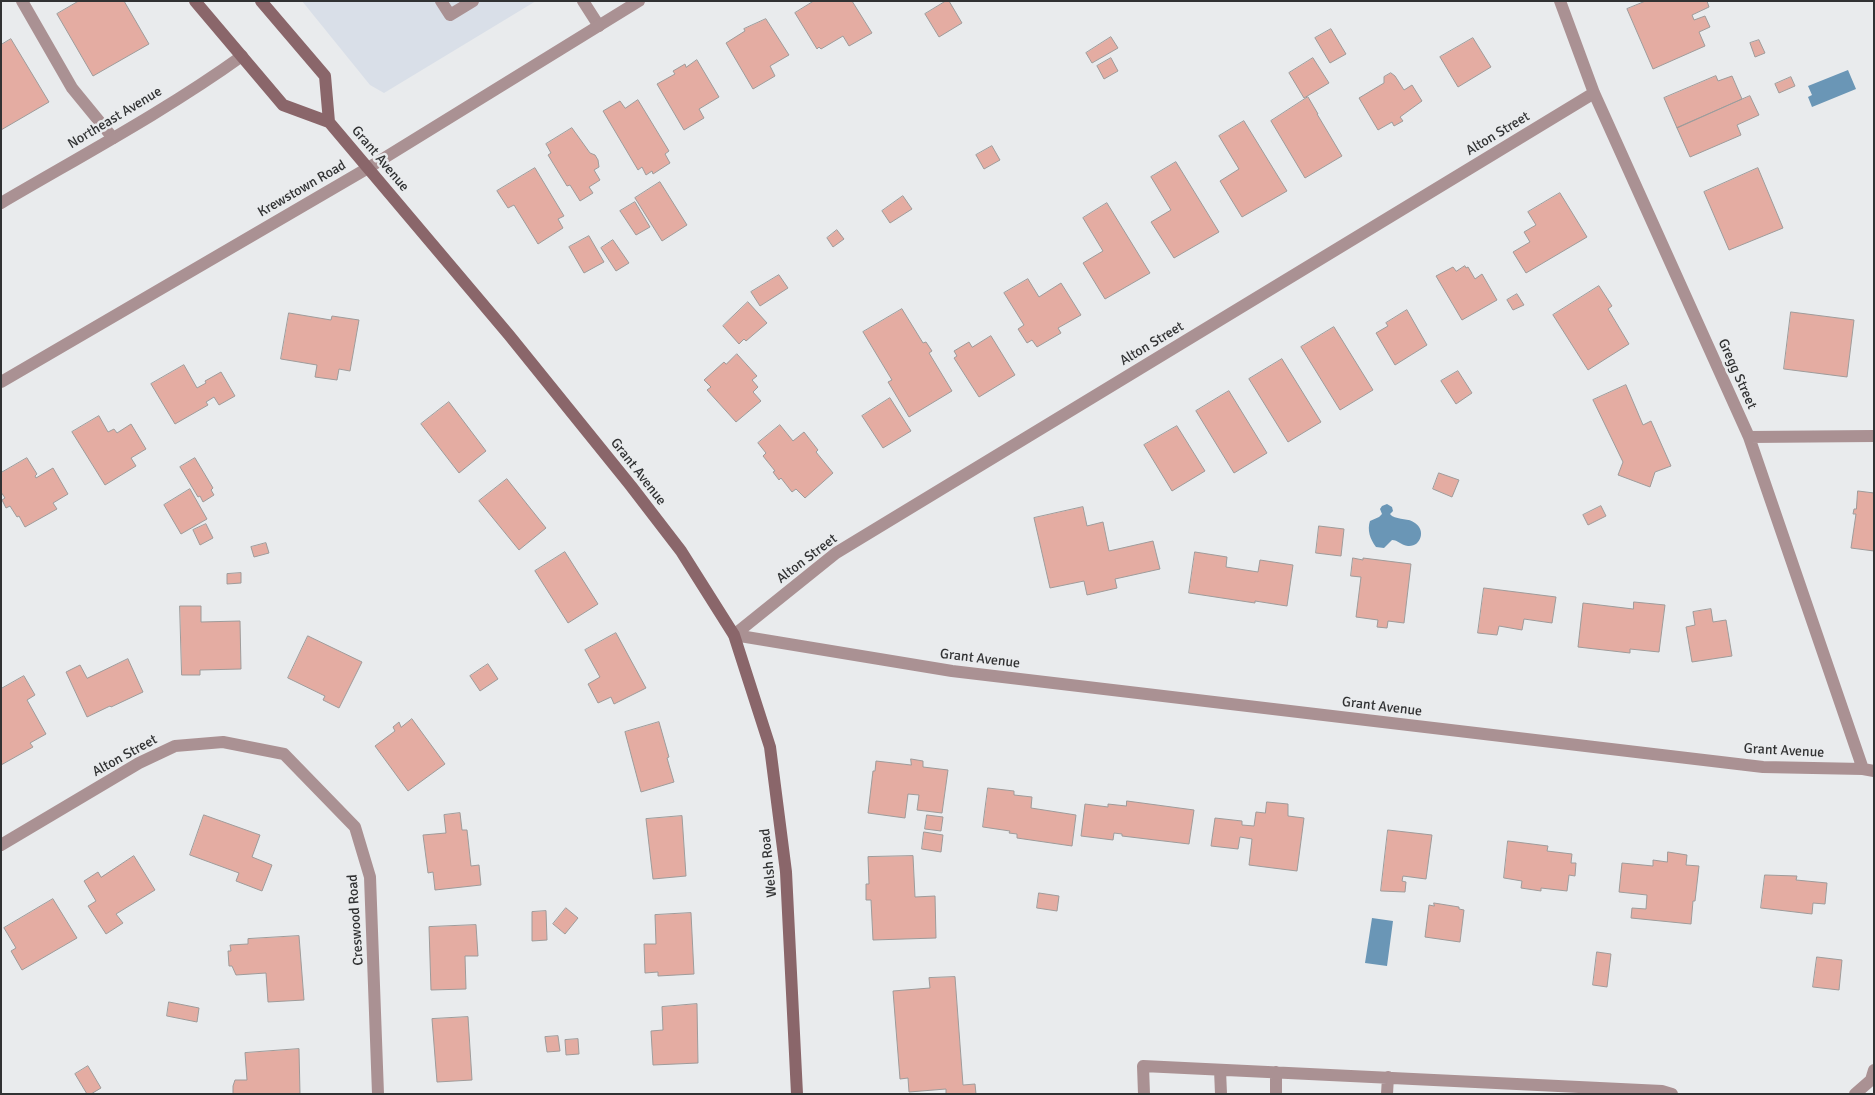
<!DOCTYPE html>
<style>
body{margin:0}
#map{position:relative;width:1875px;height:1095px;overflow:hidden;background:#e9ebed;font-family:Signika,sans-serif}
canvas{display:block}
.frame{position:absolute;inset:0;border:2px solid #313233;pointer-events:none}
</style>
<div id="map">
<canvas width="1875" height="1095"></canvas>
<div class="frame"></div>
</div>
<script>
const ctx = document.querySelector('canvas').getContext('2d');
ctx.lineJoin = 'round';
function fillPath(path, color) {
  ctx.fillStyle = color;
  ctx.fill(path, 'evenodd');
}
function trace(path, color, width, dash) {
  ctx.strokeStyle = color;
  ctx.lineWidth = width;
  ctx.lineCap = dash ? 'butt' : 'round';
  ctx.setLineDash(dash || []);
  ctx.stroke(path);
}
function drawText(font, color, halo, rows, align = 'center') {
  ctx.font = font + ' Signika,sans-serif';
  ctx.lineWidth = 5;
  ctx.setLineDash([]);
  ctx.textBaseline = 'middle';
  ctx.strokeStyle = halo;
  ctx.fillStyle = color;
  for (const [text, x, y, turn = 0] of rows) {
    ctx.save();
    ctx.translate(x, y);
    ctx.rotate((+turn || 0) * Math.PI / 180);
    ctx.textAlign = isNaN(turn) ? turn : align;
    if (halo) ctx.strokeText(text, 0, 0);
    ctx.fillText(text, 0, 0);
    ctx.restore();
  }
}
fillPath(new Path2D(`
 M302,1H536L384,93L370,85Z`), '#d9dfe8');
fillPath(new Path2D(`
 M1848,70L1856,89L1812,107L1808,97L1812,95L1808,86Z
 M1387,504L1392,507L1393,511L1390,514L1392,516C1399,520 1409,518 1415,523C1426,530 1421,547 1408,546C1401,545 1398,540 1392,540L1384,548L1376,547C1370,539 1367,530 1370,521L1379,517L1382,514L1380,509L1382,506Z
 M1372,918L1393,921L1387,966L1365,963Z`), '#6a96b6');
const building = new Path2D(`
 M79,1H124L149,44L93,76L57,14Z
 M814,1H852L872,33L849,46L843,36L821,49L819,47L817,49L795,13Z
 M946,1H949L962,23L939,37L925,14Z
 M1646,1H1707L1709,7L1692,15L1694,20L1705,16L1710,27L1699,32L1705,46L1653,69L1627,9Z
 M766,19L789,55L770,66L775,76L753,89L726,43L745,31L744,29Z
 M1331,29L1346,54L1330,63L1315,38Z
 M1111,37L1118,48L1092,63L1086,53Z
 M1473,38L1491,67L1458,87L1440,57Z
 M11,39L49,102L1,130V45Z
 M1759,40L1765,53L1755,57L1750,43Z
 M1111,58L1118,71L1104,79L1097,66Z
 M1313,58L1329,83L1304,98L1289,73Z
 M697,60L719,97L699,109L704,118L684,130L657,84L675,74L673,71L685,64L686,67Z
 M1391,73L1395,76L1404,90L1412,85L1422,101L1400,117L1403,121L1394,126L1392,122L1378,130L1359,98L1384,83V77Z
 M1716,76L1718,81L1732,76L1742,99L1677,128L1664,98Z
 M1791,77L1795,86L1779,93L1775,84Z
 M1750,96L1759,115L1737,125L1741,135L1690,157L1677,128Z
 M1308,97L1318,114H1317L1342,156L1305,178L1271,121Z
 M638,100L669,151L665,154L670,163L653,174L652,171L646,175L642,167L638,170L603,111L620,101L625,108Z
 M1244,121L1287,191L1242,217L1220,181L1239,169L1219,136Z
 M572,128L590,153L595,155L598,160L599,167L594,170L600,180L589,187L593,193L580,201L570,185L567,186L548,155L551,153L546,144Z
 M992,146L1000,160L984,169L976,155Z
 M1176,162L1219,232L1174,258L1151,222L1171,210L1151,177Z
 M535,168L564,216L558,219L563,228L538,244L514,205L508,208L497,191Z
 M1758,168L1783,228L1729,250L1704,192Z
 M660,182L687,225L662,241L635,198Z
 M1560,193L1587,237L1526,273L1513,252L1530,242L1524,232L1536,225L1528,212Z
 M903,196L912,209L890,223L882,211Z
 M635,202L650,227L636,235L620,211Z
 M1107,203L1150,273L1105,299L1083,263L1103,251L1083,218Z
 M837,230L844,239L833,247L827,238Z
 M589,236L604,262L584,273L569,247Z
 M613,240L629,263L616,271L601,248Z
 M1465,266L1466,268L1468,267L1475,279L1482,274L1497,300L1462,320L1436,276L1453,267L1456,271Z
 M779,275L788,288L760,306L751,292Z
 M1028,279L1039,297L1061,283L1081,315L1058,328L1061,333L1037,347L1032,340L1027,343L1018,329L1024,325L1004,293Z
 M1599,286L1612,306L1608,309L1629,344L1588,370L1553,315Z
 M1517,294L1524,305L1513,310L1507,300Z
 M748,302L767,323L746,341L744,339L739,344L723,326Z
 M902,309L923,343L926,342L932,351L929,353L952,391L909,417L888,382L892,380L863,332Z
 M1407,310L1427,345L1395,365L1376,333L1388,326L1386,323Z
 M1791,312L1854,320L1847,377L1784,369Z
 M289,313L331,320L332,316L359,320L350,371L339,369L337,380L315,377L317,365L281,359Z
 M1334,327L1373,390L1340,410L1301,347Z
 M991,336L1015,375L979,397L954,358L957,356L954,351L969,342L972,347Z
 M737,354L757,376L752,380L758,387L753,392L761,401L736,422L707,390L711,387L704,380L724,362L726,364Z
 M1282,359L1321,422L1288,442L1249,379Z
 M184,365L197,388L206,383L205,381L221,372L235,396L219,405L214,397L206,402L208,405L175,424L151,384Z
 M1458,371L1472,393L1456,404L1441,381Z
 M1626,385L1643,425L1651,421L1671,466L1655,472L1650,487L1618,475L1623,462L1593,400Z
 M1229,391L1267,453L1234,473L1196,411Z
 M890,398L911,431L883,448L862,416Z
 M449,402L486,451L459,473L421,424Z
 M99,416L108,432L114,429L117,433L131,424L146,449L131,458L136,466L105,485L72,432Z
 M780,425L793,441L804,432L818,450L816,452L833,473L805,498L796,489L792,492L781,478L779,480L773,472L775,471L763,456L766,453L758,443Z
 M1177,426L1205,471L1172,491L1144,445Z
 M27,458L37,474L35,476L36,478L53,468L68,494L53,503L57,509L25,527L19,516L17,517L10,506L6,508L2,500L5,498L1,492V473Z
 M195,458L213,488L211,490L214,495L203,502L200,496L198,497L180,467Z
 M1439,473L1459,480L1452,497L1433,489Z
 M507,479L546,528L519,550L479,501Z
 M190,489L207,519L181,534L164,505Z
 M1858,491L1874,493V551L1851,548L1856,514H1853L1854,509H1856Z
 M1601,506L1606,516L1588,525L1583,515Z
 M1083,507L1087,526L1103,522L1109,551L1153,541L1160,569L1115,579L1117,588L1087,595L1084,581L1050,588L1034,518Z
 M206,524L213,538L200,545L193,530Z
 M1319,526L1344,529L1341,556L1316,553Z
 M266,543L269,553L254,557L251,547Z
 M565,552L598,604L568,623L535,571Z
 M1195,552L1227,557L1226,567L1258,572L1260,560L1293,565L1287,606L1255,601V603L1189,593Z
 M1353,558L1363,560V558L1411,564L1404,623L1388,621L1387,628L1377,627L1378,620L1356,617L1361,577L1351,576Z
 M241,573V583L227,584V574Z
 M1484,588L1556,597L1552,623L1524,619L1522,630L1499,626L1497,635L1478,633Z
 M1634,602L1665,605L1659,652L1630,649V653L1578,647L1583,603L1633,609Z
 M180,606H201V622L240,621L241,669L200,670V675H182Z
 M1711,609L1713,622L1726,620L1732,656L1692,662L1686,627L1695,625L1693,612Z
 M616,633L646,688L614,704L611,697L598,703L588,684L600,677L585,650Z
 M308,636L362,662L339,708L323,700L325,696L288,678Z
 M128,659L143,692L111,707L110,706L87,717L66,672L80,665L87,678Z
 M488,664L498,679L480,691L470,676Z
 M24,676L35,695L27,700L46,734L30,743L33,747L1,765V689Z
 M412,719L445,764L408,791L375,746L395,731L393,727L399,722L401,727Z
 M659,722L669,757L667,758L674,782L641,792L625,732Z
 M911,759L923,761V767L948,770L942,813L917,810L919,795L908,794L905,818L868,813L873,771H875L876,761L911,765Z
 M988,788L1014,791V795L1032,797L1031,808L1076,815L1072,846L1017,838V834L1009,833L1010,831L983,827Z
 M1127,801L1194,810L1189,844L1122,836V834L1114,833L1113,840L1081,836L1085,804L1108,807V804L1126,806Z
 M1267,802L1288,804V816L1304,818L1297,871L1249,865L1252,839L1240,837L1238,849L1211,846L1215,818L1242,821V825L1254,826L1256,812L1265,813Z
 M460,813L462,830H467L471,866L479,865L481,885L435,890L433,872L428,873L423,835L446,833L444,815Z
 M204,815L260,835L252,857L272,865L262,891L236,881L239,873L190,855Z
 M927,815L943,817L941,831L925,829Z
 M682,816L686,876L653,879L646,819Z
 M1388,830L1432,835L1426,879L1403,876L1402,881L1406,882L1405,892L1381,891Z
 M924,832L943,835L941,852L922,849Z
 M1508,841L1548,846L1547,851L1572,854L1571,863H1576L1575,876L1569,875L1567,891L1541,888V891L1521,888L1522,881L1504,878Z
 M1668,852L1687,855L1686,865L1699,866L1695,901H1693L1691,924L1631,918L1632,908L1646,909L1647,895L1619,892L1622,863L1653,866V860L1667,862Z
 M134,856L155,890L116,914L123,923L106,934L88,906L96,901L84,881L98,872L101,877Z
 M913,856L915,897L935,896L936,938L873,940L871,900H866V884H869L868,857Z
 M1765,875L1797,876L1796,880L1827,883L1825,904L1813,903L1812,914L1761,908Z
 M1039,893L1059,896L1057,911L1037,908Z
 M53,899L77,938L22,970L11,951L16,948L4,928Z
 M1434,903L1459,907V909L1464,910L1460,942L1425,937L1429,905L1434,906Z
 M566,908L578,918L565,934L553,924Z
 M546,911L547,940L532,941V912Z
 M691,913L694,974L658,976V972L645,973L644,944H656L655,915Z
 M476,925L478,956H465L466,989L431,990L429,927Z
 M299,936L304,1000L268,1002L266,973L236,975L232,966H229L228,951H231L230,945L248,944V939Z
 M1597,952L1611,954L1607,987L1593,985Z
 M1817,957L1842,960L1839,990L1813,987Z
 M955,977L963,1085L975,1084L976,1094H946V1089L909,1092L908,1078L900,1079L893,991L930,988L929,978Z
 M169,1002L199,1008L197,1022L167,1016Z
 M697,1004L698,1063L653,1065L651,1031L663,1030L662,1007Z
 M468,1017L472,1080L437,1082L432,1019Z
 M558,1036L560,1051L547,1052L545,1037Z
 M578,1039L579,1054L566,1055L565,1040Z
 M299,1049L300,1094H233V1086L235,1080H247L245,1053Z
 M88,1066L101,1088L91,1094H87L75,1074Z`);
fillPath(building, '#e4aca2');
trace(building, '#9e9b9a', 1);
trace(new Path2D(`
 M22,1L72,88L113,138
 M441,1L450,15L473,1
 M583,1L599,26
 M1220,1070L1221,1094
 M1276,1072V1094
 M1144,1094L1143,1066L1662,1091L1672,1094
 M1387,1094L1388,1077
 M1855,1094L1871,1080L1874,1070`), '#aa9193', 12);
trace(new Path2D(`
 M1560,1L1594,93L1749,437L1863,769
 M1,203C81,156 167,110 242,56
 M1,382L368,168L639,1
 M1749,437L1874,436
 M734,635L952,671L1763,767L1863,769L1874,771
 M734,635L836,553L1594,93
 M1,845L139,763L175,746L223,742L284,754L355,827L370,877L378,1094`), '#aa9193', 12);
trace(new Path2D(`
 M195,1L283,105L329,122L509,335L631,486L681,551L734,635L770,747L786,872L797,1094
 M261,1L325,76L329,122`), '#8a666a', 12);
drawText('14px', '#313233', '#e9ebed', [
 ["Northeast Avenue",115,118,-31],
 ["Alton Street",1498,134,-31],
 ["Grant Avenue",380,159,50],
 ["Krewstown Road",302,189,-30],
 ["Alton Street",1152,344,-31],
 ["Gregg Street",1737,374,66],
 ["Grant Avenue",638,472,52],
 ["Alton Street",807,559,-37],
 ["Grant Avenue",980,659,7],
 ["Grant Avenue",1382,707,7],
 ["Grant Avenue",1784,751,3],
 ["Alton Street",125,756,-29],
 ["Welsh Road",769,863,-96],
 ["Creswood Road",356,920,-94]
]);
</script>
